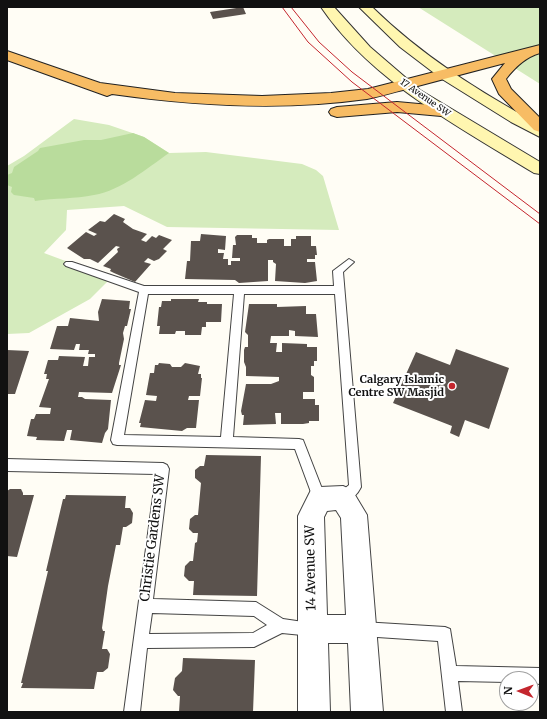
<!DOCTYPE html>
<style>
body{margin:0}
#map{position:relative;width:547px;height:719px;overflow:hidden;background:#fffdf5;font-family:Merriweather,serif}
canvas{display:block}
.frame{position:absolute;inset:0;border:8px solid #111;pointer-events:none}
.north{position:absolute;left:499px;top:671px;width:40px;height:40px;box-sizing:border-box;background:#fff;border:1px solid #a0a0a0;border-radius:50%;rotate:271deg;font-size:11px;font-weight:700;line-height:16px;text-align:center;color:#111}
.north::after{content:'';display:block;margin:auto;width:14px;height:18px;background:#c4262e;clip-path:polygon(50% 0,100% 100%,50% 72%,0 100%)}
</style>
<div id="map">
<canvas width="547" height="719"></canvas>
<div class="frame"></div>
<div class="north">N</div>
</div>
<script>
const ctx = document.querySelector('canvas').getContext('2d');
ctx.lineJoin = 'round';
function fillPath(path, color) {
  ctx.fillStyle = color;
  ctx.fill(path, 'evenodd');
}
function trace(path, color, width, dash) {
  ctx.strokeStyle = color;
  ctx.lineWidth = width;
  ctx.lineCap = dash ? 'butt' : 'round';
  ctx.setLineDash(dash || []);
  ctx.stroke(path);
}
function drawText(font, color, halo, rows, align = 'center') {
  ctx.font = font + ' Merriweather,serif';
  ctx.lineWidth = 4;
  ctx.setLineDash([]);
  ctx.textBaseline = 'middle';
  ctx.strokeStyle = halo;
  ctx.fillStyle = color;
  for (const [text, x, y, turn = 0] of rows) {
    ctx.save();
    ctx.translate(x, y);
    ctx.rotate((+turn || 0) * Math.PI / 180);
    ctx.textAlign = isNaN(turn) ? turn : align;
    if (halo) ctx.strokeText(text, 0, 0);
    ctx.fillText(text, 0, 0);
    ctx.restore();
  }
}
fillPath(new Path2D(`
 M418,7H540V84Z
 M74,119L109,125L144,137L169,153L206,152L302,164L316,170L323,176L339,230L167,227L124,206L67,210L66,230L44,253L111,278L90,299L29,333L7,334V166L24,156Z`), '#d5ebbd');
fillPath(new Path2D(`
 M133,133L144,137L169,153C146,169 122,190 94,195C75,199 55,198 35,201L34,198L14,195L11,192L12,187L7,185V175L12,173L14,167L38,151L40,148L84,140H101Z`), '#b9dc9c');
fillPath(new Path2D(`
 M243,7L246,14L213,19L210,12Z
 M114,214L125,219L123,222L133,229L147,234L141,240L146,242L152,236L156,238L159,235L172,240L163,249L167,251L159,259L154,261L148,258L144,262L151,264L135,282L114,273L110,271L111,269L103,266L118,252L117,249L120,247L116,246L98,263L90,259H84L67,248L86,232L94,236L97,234L88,230L100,221L105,222Z
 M201,234L226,236L225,250L218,249V253H224L223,259H228V265H231V261H240V258H232L233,245H236L235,237L237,235H252V238H257V243H267V240L269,239H284V246H291V239H296V236H311V246H316L317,255H315V259H307V262H315L317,281L305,283L275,281L276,264L273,262V260H268V281L239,283L235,280L185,279L187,261H190L191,241H200Z
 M102,299L130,301L129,309H131L127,326H125L123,333L124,339L119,363V365H121L112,393L79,392L78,397H82L85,399L111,400L108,429L105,433L102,443L70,440L72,430H67L64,441L36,440L37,437L27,436L31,419H34L36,414H50L51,408L39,407L49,379H46L47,374H44L48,360H58L59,356L85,357L83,366H88L89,357H95V354H88L89,350H79L80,344H76L74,350L50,349L57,326H68L70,318L99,321L98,312Z
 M171,299H199L198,302H207V304H222L221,322H206V327H202L201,335H185V331H176L175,334H159L160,326H157L159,307H161L162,301H171Z
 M249,304H277V307L306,306V314H316L318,337L295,336V331L289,330V336H271L270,343H277L276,352H282V343L307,344V347H317V361H314V366H311V375L314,377V392H303V399H315V405H319V421H309V423L303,424H281V413H275L276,424L243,425L244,415H242L241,411L246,384H271L279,381V377L246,376V367L244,362V350L245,347H248V335L245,332Z
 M456,349L509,368L489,429L465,420L459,437L450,433L452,426L393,403L416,352L450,365Z
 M7,350L29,351L15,394H7Z
 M159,363L170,364L172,367H181L185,363L200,366L198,374H201V378H202L200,396H189L188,400H199L196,428H187L182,431L140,427L141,423H139L145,400L156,401L157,396L146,395L150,373H154L155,365H158Z
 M206,455L261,456L257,596L193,595L194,581H189L184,576L185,566L190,561H193L195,543L197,542L198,533H193L189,529L190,519L195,515H198L201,483L195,478V470L200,466H204Z
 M10,489H21L23,493V495H34L17,557L7,556V491Z
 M66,495L126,496L125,508H130L133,513L132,523L126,527H123L120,545H116L108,586L102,628L103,631H105L102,649H107L110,654L108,668L103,672H97L94,689L21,688L23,683H21L48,571H46L63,499H65Z
 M183,658L255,660L253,712H179L180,696H178L173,690L175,678L182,671Z`), '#5a524d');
const service = new Path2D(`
 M349,259L354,262L343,272L361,487C358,494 350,501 343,504L338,502L337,498L338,494L349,485L335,294H244L233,437L299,439L303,440L326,499L325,503L320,505L315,503L295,449L117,445L113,444L111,440L139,292L66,266L64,264L66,262H72L144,286H334L333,271ZM148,294H234L221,437L124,435Z
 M7,459L163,463L167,465L169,469L153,599L256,602L283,619L317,624L319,629L317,634L312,636L282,633L254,647L147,648L140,712H124L156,474L7,471ZM152,613L254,616L267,625L253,633L149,634Z
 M362,622L445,627L450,629L456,666L540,668V684L531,683V679H507V682L458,681L462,712H446L438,641L362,636L357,634L355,629L357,624Z`);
const minor = new Path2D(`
 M343,486L352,490L367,515L383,712H351L348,643H328L330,712H298V516L311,490L320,487ZM336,510L341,518L346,615H327L324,517L327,511Z`);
const secondary = new Path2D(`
 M321,7H334L370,47L420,90L540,162V174L534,173C458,126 372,82 321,7Z
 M359,7H372C422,56 480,92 540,125V137L511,122L442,79L400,47Z`);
const trunk = new Path2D(`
 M540,45V53C526,57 515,67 506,79L511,89L540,118V132L534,130L499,94L492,79L505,63C474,71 444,79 414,87C398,91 382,96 367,99C282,111 197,106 112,94L107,96L7,60V51L100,83L175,93L262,96L331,93L368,89Z
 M397,102L441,106L447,108L449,111L447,114L441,116L397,112L337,117L331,115L329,112L331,109L337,107Z`);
trace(service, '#444', 2);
trace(minor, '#444', 2);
trace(secondary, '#333', 2);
trace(trunk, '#222', 2);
fillPath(service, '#fff');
fillPath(minor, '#fff');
fillPath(secondary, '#fff6b0');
fillPath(trunk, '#f7bc64');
trace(new Path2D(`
 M282,7L308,42L352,82L540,224
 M291,7L319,42L352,72L540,214`), '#c4262e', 1);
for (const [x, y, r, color] of [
 [452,386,4,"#c4262e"]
]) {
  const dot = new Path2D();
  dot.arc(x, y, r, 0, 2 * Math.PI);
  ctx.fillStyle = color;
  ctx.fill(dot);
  trace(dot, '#fff', 1.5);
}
drawText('9px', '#111', '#fff', [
 ["17 Avenue SW",425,98,35]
]);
drawText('bold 11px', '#111', '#fff', [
 ["Calgary Islamic",444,380],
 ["Centre SW Masjid",444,393]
], 'right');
drawText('13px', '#111', '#fff', [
 ["Christie Gardens SW",153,538,-83],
 ["14 Avenue SW",311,568,-91]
]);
</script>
